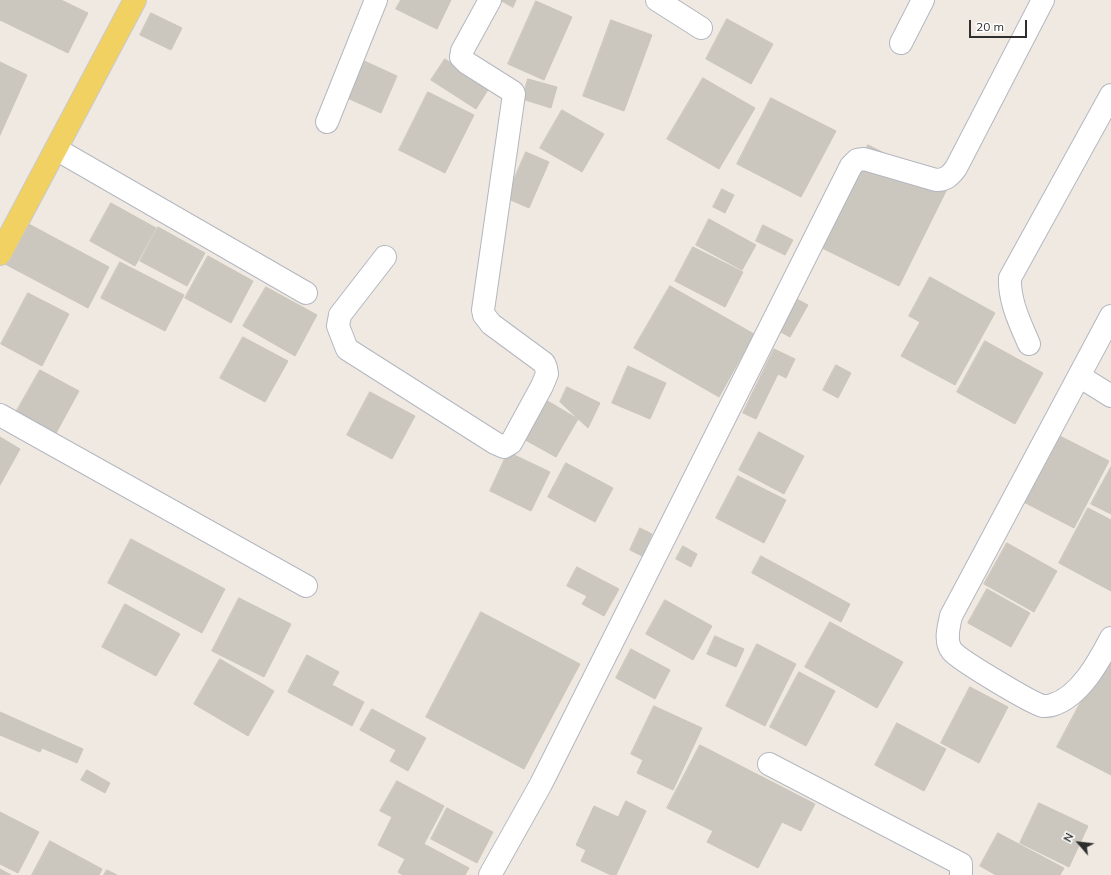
<!DOCTYPE html>
<style>
body{margin:0}
#map{position:relative;width:1111px;height:875px;overflow:hidden;background:#efe9e1;font-family:Mulish,sans-serif}
canvas{display:block}
.north{position:absolute;left:1059px;top:823px;width:40px;height:40px;-webkit-text-stroke:3px #fff;paint-order:stroke;rotate:298deg;font-size:11px;font-weight:700;line-height:16px;text-align:center;color:#2e2e2e}
.north::after{content:'';display:block;margin:auto;width:14px;height:18px;background:#2e2e2e;clip-path:polygon(50% 0,100% 100%,50% 72%,0 100%)}
.scale{position:absolute;left:969px;top:20px;width:58px;height:18px;box-sizing:border-box;border:2px solid #2e2e2e;border-top:0;padding-left:5px;font-size:12px;line-height:14px;white-space:nowrap;color:#2e2e2e;-webkit-text-stroke:3px #fff;paint-order:stroke}
</style>
<div id="map">
<canvas width="1111" height="875"></canvas>
<div class="north">N</div>
<div class="scale">20 m</div>
</div>
<script>
const ctx = document.querySelector('canvas').getContext('2d');
ctx.lineJoin = 'round';
function fillPath(path, color) {
  ctx.fillStyle = color;
  ctx.fill(path, 'evenodd');
}
function trace(path, color, width, dash) {
  ctx.strokeStyle = color;
  ctx.lineWidth = width;
  ctx.lineCap = dash ? 'butt' : 'round';
  ctx.setLineDash(dash || []);
  ctx.stroke(path);
}
const building = new Path2D(`
 M0,0H61L88,13L68,53L0,20Z
 M401,0H451L437,29L396,9Z
 M500,0H516L513,7Z
 M536,1L572,17L544,80L508,64Z
 M151,13L182,28L171,50L140,35Z
 M727,19L773,44L751,84L706,59Z
 M611,20L652,35L624,111L583,96Z
 M445,59L489,88L476,109L431,80Z
 M362,60L397,76L381,113L345,97Z
 M0,62L27,75L0,135Z
 M703,78L755,108L719,169L667,139Z
 M528,79L557,87L551,108L522,99Z
 M428,92L474,115L445,173L399,150Z
 M771,98L836,131L801,197L737,164Z
 M562,110L604,134L582,172L540,148Z
 M868,145L949,185L899,286L818,246Z
 M526,152L549,162L529,208L506,198Z
 M722,189L734,195L725,213L713,207Z
 M111,203L156,228L135,266L90,241Z
 M709,219L756,245L742,270L696,245Z
 M25,222L109,267L88,308L3,263Z
 M763,225L793,240L785,255L756,241Z
 M158,227L205,253L187,286L140,261Z
 M693,247L743,272L725,307L675,281Z
 M208,256L253,281L231,323L185,298Z
 M120,262L184,295L165,331L101,298Z
 M930,277L995,313L955,385L901,356L920,322L909,316Z
 M670,286L754,334L719,397L634,348Z
 M266,287L317,315L295,356L243,326Z
 M28,293L69,314L42,366L1,344Z
 M795,298L808,305L790,337L777,330Z
 M243,337L288,361L265,402L220,378Z
 M985,341L1043,373L1015,424L957,392Z
 M774,349L795,359L786,378L778,374L756,419L743,413Z
 M836,365L851,373L838,398L823,390Z
 M628,366L666,383L650,419L612,403Z
 M40,370L79,391L55,435L15,414Z
 M567,387L600,403L588,428L560,402Z
 M370,392L415,416L392,459L347,435Z
 M541,397L578,419L556,457L518,436Z
 M1044,428L1109,461L1074,528L1010,495Z
 M759,432L804,456L784,494L739,470Z
 M0,437L20,449L0,485Z
 M508,452L550,472L531,511L490,491Z
 M566,463L613,488L595,522L548,497Z
 M1111,467V514L1091,504Z
 M738,476L786,500L764,543L716,518Z
 M1088,508L1111,520V591L1059,563Z
 M640,528L652,534L642,556L630,550Z
 M131,539L225,589L202,633L108,583Z
 M1007,543L1057,571L1034,612L984,584Z
 M683,546L697,554L691,567L676,559Z
 M761,556L850,604L841,622L752,573Z
 M577,567L619,589L604,616L582,604L587,596L567,586Z
 M987,589L1030,613L1011,647L968,623Z
 M239,598L291,624L264,677L212,651Z
 M665,600L712,626L693,660L646,634Z
 M125,604L180,634L156,676L102,647Z
 M481,612L580,664L524,769L426,717Z
 M830,622L903,662L877,708L805,667Z
 M715,636L744,649L736,667L707,654Z
 M757,644L796,664L765,726L726,706Z
 M1111,645V775L1057,747Z
 M631,649L670,670L655,699L616,678Z
 M307,655L339,672L332,685L364,702L352,726L288,692Z
 M220,659L274,691L248,736L194,704Z
 M799,672L835,691L806,746L770,727Z
 M970,687L1008,707L979,763L941,743Z
 M654,706L702,728L673,790L637,773L643,760L631,754Z
 M372,709L426,738L408,771L390,761L396,750L360,730Z
 M0,712L83,749L77,763L42,748L40,752L0,735Z
 M897,723L946,749L924,791L875,765Z
 M700,745L815,804L801,831L782,822L758,868L707,842L713,831L667,808Z
 M87,770L110,783L105,793L81,780Z
 M397,781L444,806L424,844L469,868L465,875H403L398,872L405,859L378,845L392,817L380,811Z
 M626,801L646,811L616,875H611L581,861L586,850L576,845L594,806L618,817Z
 M1039,803L1088,826L1069,867L1020,843Z
 M447,808L493,832L477,863L431,839Z
 M0,812L39,832L18,873L0,864Z
 M998,833L1064,868L1060,875H996L980,866Z
 M50,841L102,869L99,875H32Z
 M0,869L11,875H0Z
 M107,870L117,875H104Z`);
fillPath(building, '#cbc7bf');
trace(building, '#cbc5ba', 1);
const minor = new Path2D(`
 M657,0L701,28
 M901,43L923,0
 M327,122L376,0
 M56,149L306,293
 M385,257L340,315L338,326L347,349L495,443L504,447L511,443L542,386L547,374L546,368L544,363L491,324L484,315L483,310L514,94L513,92L467,63L461,57L462,51L490,0
 M1111,316L951,616C949,626 944,641 952,651C959,660 1033,704 1043,706C1046,706 1050,706 1052,705C1080,697 1099,661 1111,638
 M1029,344C1020,323 1009,301 1010,278L1111,95
 M1079,376L1111,396
 M0,415L306,586
 M769,764L961,864V875
 M490,875L541,784L851,166L857,160L864,159L936,180C946,180 950,176 956,168L1043,0`);
const major = new Path2D(`
 M0,254L135,0`);
trace(minor, '#b4b7c1', 24);
trace(major, '#c9c9c9', 24);
trace(minor, '#fff', 22);
trace(major, '#f2d163', 22);
</script>
